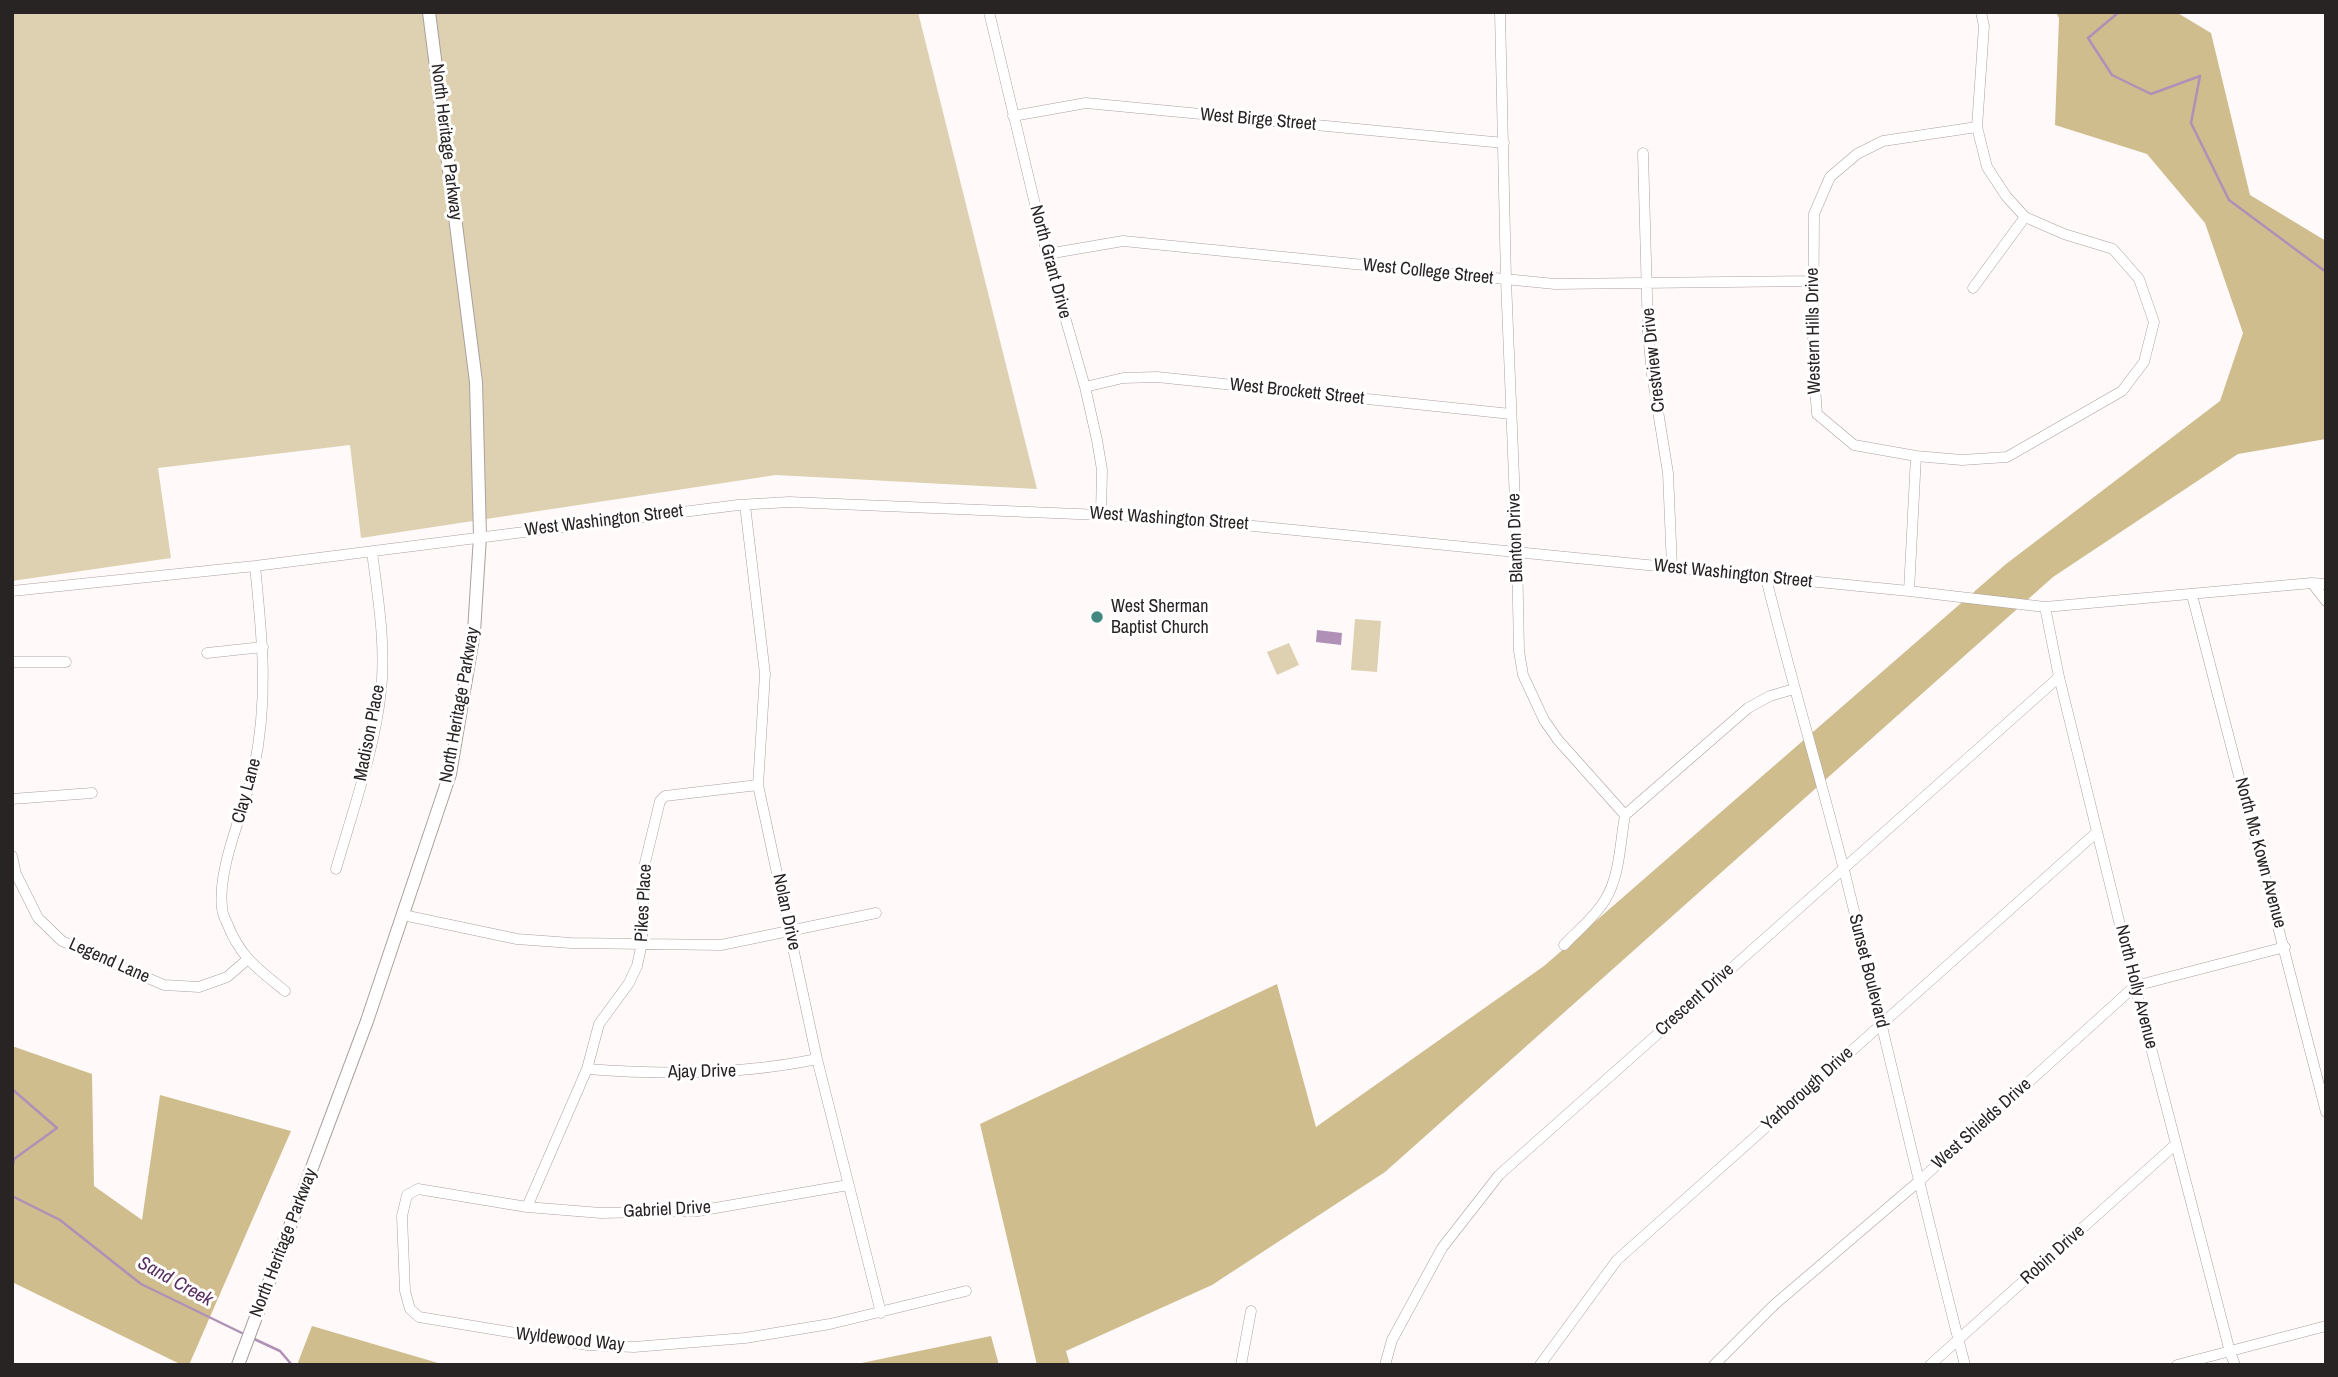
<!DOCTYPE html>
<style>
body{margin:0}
#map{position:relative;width:2338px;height:1377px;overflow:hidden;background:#fffaf9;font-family:"Archivo Narrow",sans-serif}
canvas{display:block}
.frame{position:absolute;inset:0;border:14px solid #282423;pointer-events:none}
</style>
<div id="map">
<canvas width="2338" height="1377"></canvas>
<div class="frame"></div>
</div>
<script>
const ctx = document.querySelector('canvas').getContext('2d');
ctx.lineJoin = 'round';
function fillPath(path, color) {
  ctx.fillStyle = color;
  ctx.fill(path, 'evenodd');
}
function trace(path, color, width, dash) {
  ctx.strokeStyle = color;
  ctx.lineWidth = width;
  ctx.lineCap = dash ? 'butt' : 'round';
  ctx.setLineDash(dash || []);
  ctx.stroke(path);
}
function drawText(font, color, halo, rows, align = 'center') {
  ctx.font = font + ' "Archivo Narrow",sans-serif';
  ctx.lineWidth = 6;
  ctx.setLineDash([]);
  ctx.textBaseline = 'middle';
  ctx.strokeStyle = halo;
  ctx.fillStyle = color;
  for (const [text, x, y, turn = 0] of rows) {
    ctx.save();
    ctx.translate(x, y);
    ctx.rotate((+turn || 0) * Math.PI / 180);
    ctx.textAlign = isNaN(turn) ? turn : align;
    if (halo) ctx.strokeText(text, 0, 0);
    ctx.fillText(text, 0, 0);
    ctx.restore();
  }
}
fillPath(new Path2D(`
 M12,12H918L1037,489L776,475L361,538L350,445L158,468L171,558L12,581Z
 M1355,619L1381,621L1377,672L1351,670Z
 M1289,643L1299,665L1277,675L1267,652Z`), '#ded1b1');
fillPath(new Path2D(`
 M2056,12H2176L2211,33L2250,195L2326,241V439L2238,454L2053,577L1385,1172L1212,1285L1066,1351L1070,1365H1037L980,1124L1277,984L1316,1127L1544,966L2006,564L2220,401L2243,333L2205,223L2147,154L2055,125L2059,18Z
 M12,1046L92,1074L94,1186L142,1220L160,1095L291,1131L189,1365H182L12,1282Z
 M312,1326L445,1365H297Z
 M991,1336L999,1365H852Z`), '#cfbd8e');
fillPath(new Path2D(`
 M1317,630L1342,633L1341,645L1316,642Z`), '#b090b6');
trace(new Path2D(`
 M2119,12L2088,38L2112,75L2151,94L2200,76L2191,123L2229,200L2326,272
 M12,1089L57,1128L14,1159L12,1170
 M12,1196L60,1220L141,1284L246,1335
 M252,1338L280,1351L292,1365`), '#b090b6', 2.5);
const minor = new Path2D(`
 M989,12L1047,254L1085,387L1097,440L1102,470L1101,513
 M1500,12L1506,280L1517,551L1519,651L1523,675L1544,720L1558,740L1625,815
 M1013,116L1086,103L1504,143
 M1977,127L1987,167L2006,196L2025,217L2064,234L2113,249L2139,279L2154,322L2144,362L2122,391L2007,457L1962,460L1916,456L1854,445L1817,414L1813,360L1814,214L1830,177L1857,154L1883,141Z
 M1977,127L1984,26L1981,12
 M1643,153L1648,333L1652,374L1668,473L1672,567
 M1047,254L1123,241L1555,284L1812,281
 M1973,288L2025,217
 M1085,387L1123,378L1157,377L1511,414
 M745,505L765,674L758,785L817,1059L881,1313
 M255,566C262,636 269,698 254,768C245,809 217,867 222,908C222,913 225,919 227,923C240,957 258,969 285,991
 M1766,578C1790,676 1819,772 1844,870C1885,1035 1922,1200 1965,1365
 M2312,583L2326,601
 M12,591L255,566L738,505L789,502L1173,518L1909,591L2045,607L2312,583L2326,584
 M1909,591L1916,456
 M2192,595L2326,1112
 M2045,607L2059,677L2135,986L2230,1352L2235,1365
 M207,653L263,647
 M12,662H66
 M12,799L92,793
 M1625,815L1748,708L1770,696L1794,689
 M12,856L16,874L38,918L62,941L164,985L199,987L227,977L248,959
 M336,869C352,813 375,749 381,691C386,645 378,598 372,552
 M403,915L517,939L571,943L721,945L876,913
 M1564,945C1577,931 1595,917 1605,900C1620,876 1620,843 1625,815
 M587,1069C664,1075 741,1075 817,1059
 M848,1185L698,1211L601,1213L527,1207L418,1189L407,1195L402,1216L405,1291L410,1309L419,1317L588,1345L634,1347L745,1338L830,1324L966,1291
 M527,1207L587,1069L599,1024L629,983L637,966L642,943L645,863L660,801L665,796L758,785
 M1241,1365L1251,1311
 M1385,1365L1392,1340L1442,1248L1499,1175L2059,677
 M1540,1365L1617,1260L2097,832
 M1714,1365L1774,1305L1918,1182L2135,986L2285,947
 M1930,1365L2176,1144
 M2177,1365L2326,1326`);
const major = new Path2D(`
 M238,1365L367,1021L450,774L474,632L480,536L476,382L429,12`);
trace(minor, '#aba09e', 11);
trace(major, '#aba09e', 14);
trace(minor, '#fff', 10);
trace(major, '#fff', 12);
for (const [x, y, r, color] of [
 [1097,617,7,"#428881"]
]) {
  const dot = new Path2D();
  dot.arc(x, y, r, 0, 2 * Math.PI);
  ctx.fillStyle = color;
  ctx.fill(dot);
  trace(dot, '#fff', 2.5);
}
drawText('18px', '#282423', '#fff', [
 ["West Birge Street",1258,120,5],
 ["North Heritage Parkway",446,142,83],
 ["North Grant Drive",1050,262,75],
 ["West College Street",1428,272,6],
 ["Western Hills Drive",1814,331,-91],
 ["Crestview Drive",1654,360,-96],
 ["West Brockett Street",1297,392,6],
 ["West Washington Street",1169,519,4],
 ["West Washington Street",604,521,-7],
 ["Blanton Drive",1516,538,-92],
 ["West Washington Street",1733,574,6],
 ["North Heritage Parkway",460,705,-80],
 ["Madison Place",370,733,-79],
 ["Clay Lane",247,791,-75],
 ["North Mc Kown Avenue",2260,853,75],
 ["Pikes Place",644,903,-87],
 ["Nolan Drive",786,912,78],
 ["Legend Lane",109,961,24],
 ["Sunset Boulevard",1868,971,76],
 ["North Holly Avenue",2136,987,76],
 ["Crescent Drive",1695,1000,-42],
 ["Ajay Drive",702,1072,-1],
 ["Yarborough Drive",1808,1089,-42],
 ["West Shields Drive",1982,1124,-42],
 ["Gabriel Drive",667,1210,-3],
 ["North Heritage Parkway",284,1243,-69],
 ["Robin Drive",2053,1255,-42],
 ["Wyldewood Way",570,1340,6]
]);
drawText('18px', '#282423', '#fff', [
 ["West Sherman",1111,607],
 ["Baptist Church",1111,628]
], 'left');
drawText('italic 19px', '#5a3062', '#fff', [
 ["Sand Creek",175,1282,29]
]);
</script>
